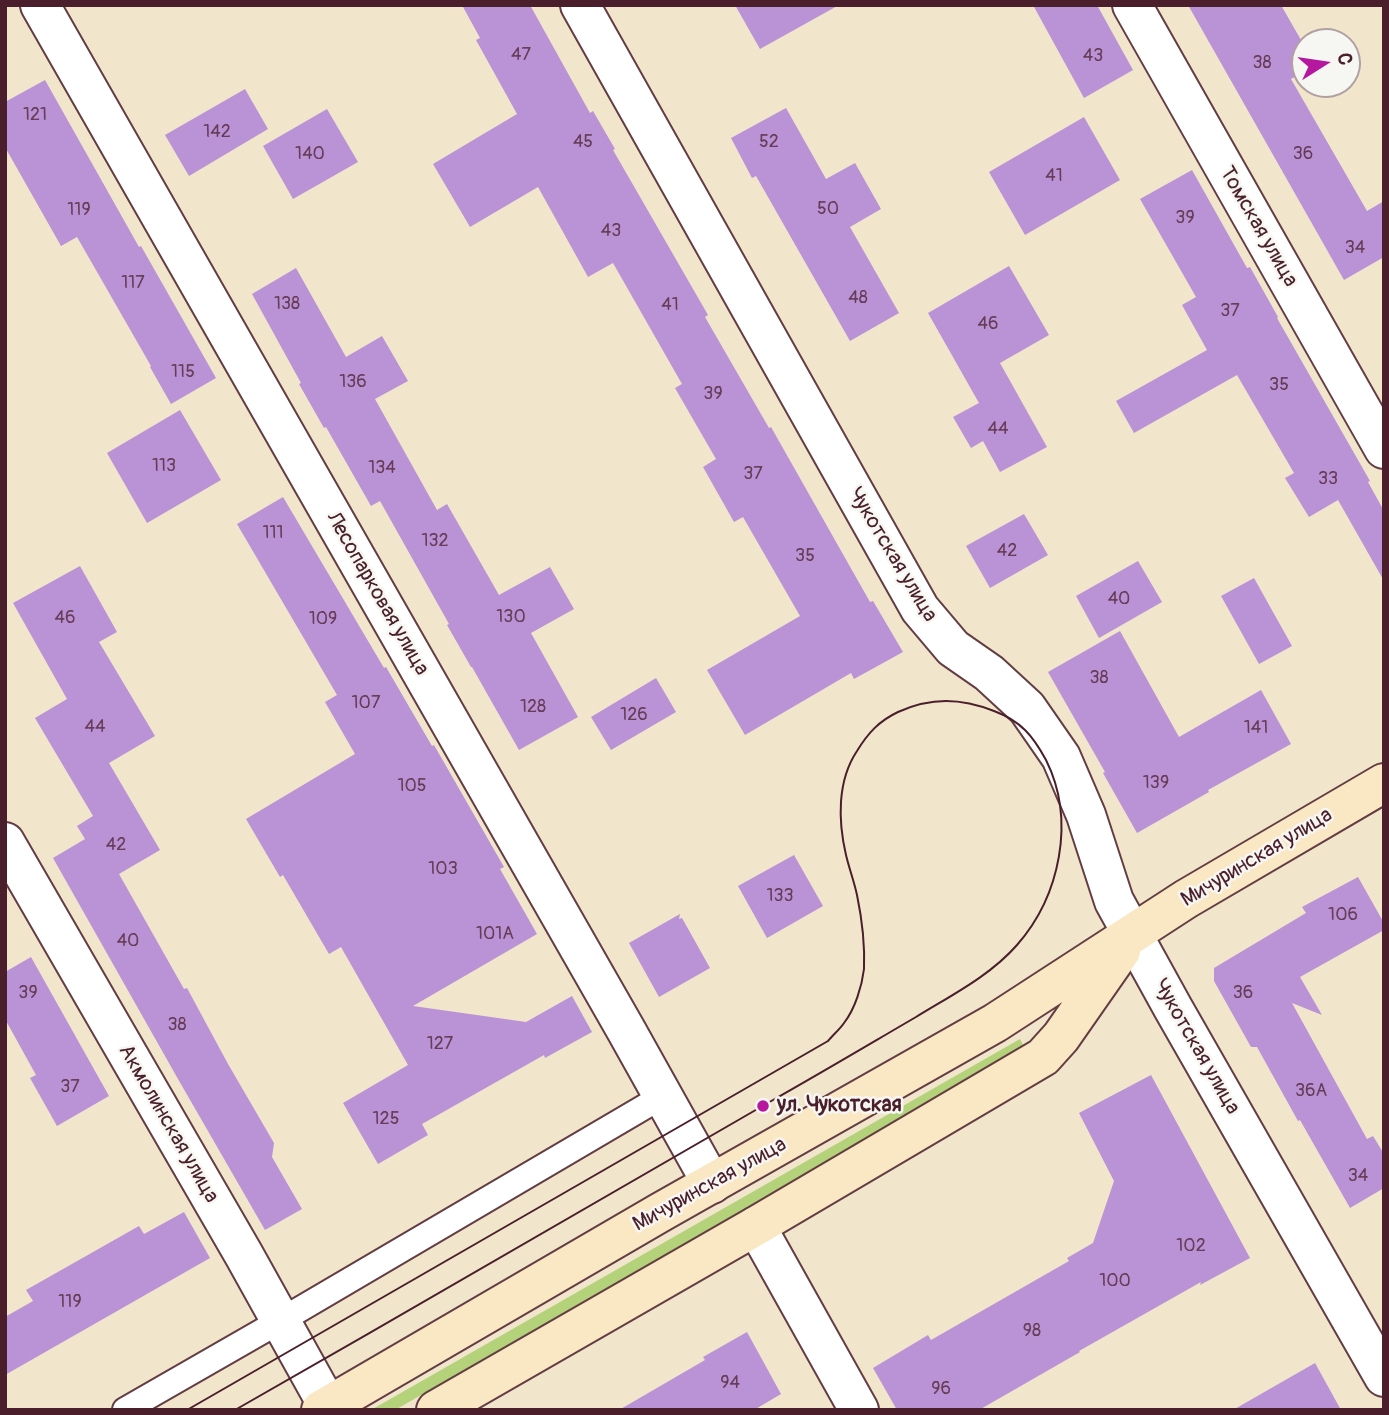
<!DOCTYPE html>
<meta charset="utf-8">
<style>
body{margin:0}
#map{position:relative;width:1389px;height:1415px;overflow:hidden;background:#f1e5cc;font-family:Pangolin,sans-serif}
canvas{display:block}
.frame{position:absolute;inset:0;border:7px solid #4a1f2b;pointer-events:none}
.north{position:absolute;left:1291px;top:28px;width:70px;height:70px;box-sizing:border-box;background:#f6f6f2;border:2px solid #b1a0a2;border-radius:50%;rotate:78deg;font-size:19px;font-weight:700;line-height:28px;text-align:center;color:#4a1f2b}
.north::after{content:'';display:block;margin:auto;width:24px;height:32px;background:#b5179e;clip-path:polygon(50% 0,100% 100%,50% 72%,0 100%)}
</style>
<div id="map">
<canvas width="1389" height="1415"></canvas>
<div class="frame"></div>
<div class="north">С</div>
</div>
<script>
const ctx = document.querySelector('canvas').getContext('2d');
ctx.lineJoin = 'round';
function fillPath(path, color) {
  ctx.fillStyle = color;
  ctx.fill(path, 'evenodd');
}
function trace(path, color, width, dash) {
  ctx.strokeStyle = color;
  ctx.lineWidth = width;
  ctx.lineCap = dash ? 'butt' : 'round';
  ctx.setLineDash(dash || []);
  ctx.stroke(path);
}
function drawText(font, color, halo, rows, align = 'center') {
  ctx.font = font + ' Pangolin,sans-serif';
  ctx.lineWidth = 5;
  ctx.setLineDash([]);
  ctx.textBaseline = 'middle';
  ctx.strokeStyle = halo;
  ctx.fillStyle = color;
  for (const [text, x, y, turn = 0] of rows) {
    ctx.save();
    ctx.translate(x, y);
    ctx.rotate((+turn || 0) * Math.PI / 180);
    ctx.textAlign = isNaN(turn) ? turn : align;
    if (halo) ctx.strokeText(text, 0, 0);
    ctx.fillText(text, 0, 0);
    ctx.restore();
  }
}
fillPath(new Path2D(`
 M1020,1039L1025,1049L395,1410H371Z`), '#b3d279');
fillPath(new Path2D(`
 M462,5H530L590,113L593,111L615,149L613,150L708,315L705,317L769,428L771,427L870,602L873,601L903,652L854,679L851,673L745,735L707,670L800,616L743,517L734,522L703,467L716,459L675,388L682,384L613,263L588,277L538,187L470,227L433,164L517,114L476,40L480,38Z
 M735,5H839L760,49Z
 M1033,5H1097L1133,70L1084,98Z
 M1188,5H1281L1305,47V71L1291,79L1367,211L1384,201V257L1344,280Z
 M45,80L139,247L141,246L216,378L171,404L150,367L151,366L77,237L61,246L5,147V102Z
 M245,89L268,129L189,176L165,135Z
 M786,108L826,179L855,163L881,209L850,227L899,313L850,341L756,176L752,178L731,138Z
 M327,109L358,162L293,199L263,146Z
 M1084,117L1120,180L1025,235L989,172Z
 M1192,170L1247,268L1250,267L1278,317L1277,318L1370,481L1368,482L1384,511V581L1338,500L1309,517L1285,478L1294,473L1237,375L1134,433L1116,401L1207,350L1182,305L1196,297L1140,199Z
 M1009,266L1049,335L1000,363L1047,447L1000,472L983,441L971,448L953,417L979,403L928,313Z
 M296,268L346,357L382,336L408,381L375,399L437,510L447,504L499,595L550,567L574,609L531,633L578,717L519,750L472,667H471L447,625L449,624L380,501L371,506L326,427L324,428L299,384L301,383L252,294Z
 M180,410L221,480L147,523L107,453Z
 M283,497L384,668L386,667L432,746L434,745L504,867L500,869L537,934L413,1006L526,1022L572,996L592,1032L545,1058L544,1055L422,1124L428,1135L378,1164L343,1103L408,1065L341,947L329,954L283,875L280,877L246,819L355,754L325,702L337,695L237,524Z
 M1024,514L1048,555L990,588L966,546Z
 M1138,561L1162,602L1099,638L1076,596Z
 M80,566L117,632L99,642L155,736L109,763L160,850L119,874L184,989L187,988L228,1064L274,1143L272,1157L302,1209L265,1230L178,1079L53,858L85,839L77,826L93,816L35,718L67,699L13,603Z
 M1254,578L1292,646L1259,664L1221,596Z
 M1120,631L1179,737L1261,690L1291,744L1208,790L1209,792L1137,833L1103,773L1105,772L1048,672Z
 M656,678L676,712L611,750L591,717Z
 M794,855L823,906L767,938L738,886Z
 M1358,877L1384,923V930L1300,977L1322,1015L1292,1003L1367,1139L1373,1136L1384,1154V1188L1350,1208L1300,1120L1298,1121L1257,1047H1251L1214,981V968L1306,913L1302,907Z
 M680,914L679,919L682,918L710,968L659,997L629,943Z
 M31,957L109,1096L57,1126L30,1078L36,1075L5,1019V972Z
 M1151,1075L1250,1258L1200,1285L1201,1282L1079,1351L1080,1352L979,1410H897L873,1368L928,1335L931,1340L1069,1261L1067,1258L1093,1243L1114,1181L1079,1113Z
 M184,1212L210,1258L5,1375V1317L33,1301L26,1290L139,1226L144,1234Z
 M747,1332L781,1394L754,1410H619L705,1360L703,1357Z
 M1315,1363L1341,1410H1233Z`), '#b993d6');
const lane = new Path2D(`
 M125,1410L280,1321L663,1096`);
const street = new Path2D(`
 M40,5L626,1030L712,1184
 M580,5L920,609L953,648L989,673L1027,708L1061,757L1086,815L1114,901L1173,1008L1384,1377
 M1132,5L1384,449
 M5,842L244,1255L328,1406
 M756,1226L859,1410`);
const secondary = new Path2D(`
 M321,1410L661,1212L995,1023L1186,899L1384,783
 M436,1410L756,1226L1043,1057L1061,1037L1121,951`);
trace(lane, '#633d43', 28);
trace(street, '#633d43', 42);
trace(secondary, '#633d43', 42);
trace(lane, '#fff', 24);
trace(street, '#fff', 38);
trace(secondary, '#fae7c3', 38);
trace(new Path2D(`
 M187,1410L828,1041C833,1035 840,1029 844,1023C855,1009 862,986 864,969C865,944 862,919 857,895C854,881 849,868 846,855C838,821 837,781 857,751C868,733 879,721 898,712C931,697 961,698 994,711C1021,721 1033,736 1046,760C1076,820 1060,896 1017,945C990,976 950,996 916,1017C868,1045 821,1073 773,1100C593,1203 415,1308 235,1410`), '#4a1f2b', 2);
for (const [x, y, r, color] of [
 [763,1106,7,"#b5179e"]
]) {
  const dot = new Path2D();
  dot.arc(x, y, r, 0, 2 * Math.PI);
  ctx.fillStyle = color;
  ctx.fill(dot);
  trace(dot, '#f6f6f2', 2.5);
}
drawText('18px', '#663c56', null, [
 ["47",521,55],
 ["43",1093,56],
 ["38",1262,63],
 ["121",35,115],
 ["142",217,132],
 ["45",583,142],
 ["52",769,142],
 ["140",310,154],
 ["36",1303,154],
 ["41",1054,176],
 ["50",828,209],
 ["119",79,210],
 ["39",1185,218],
 ["43",611,231],
 ["34",1355,248],
 ["117",133,283],
 ["48",858,298],
 ["138",287,304],
 ["41",670,305],
 ["37",1230,311],
 ["46",988,324],
 ["115",183,372],
 ["136",353,382],
 ["35",1279,385],
 ["39",713,394],
 ["44",998,429],
 ["113",164,466],
 ["134",382,468],
 ["37",753,474],
 ["33",1328,479],
 ["111",273,533],
 ["132",435,541],
 ["42",1007,551],
 ["35",805,556],
 ["40",1119,599],
 ["130",511,617],
 ["46",65,618],
 ["109",323,619],
 ["38",1099,678],
 ["107",366,703],
 ["128",533,707],
 ["126",634,715],
 ["44",95,727],
 ["141",1256,728],
 ["139",1156,783],
 ["105",412,786],
 ["42",116,845],
 ["103",443,869],
 ["133",780,896],
 ["106",1343,915],
 ["101А",495,934],
 ["40",128,941],
 ["39",28,993],
 ["36",1243,993],
 ["38",177,1025],
 ["127",440,1044],
 ["37",70,1087],
 ["36А",1311,1091],
 ["125",386,1119],
 ["34",1358,1176],
 ["102",1191,1246],
 ["100",1115,1281],
 ["119",70,1302],
 ["98",1032,1331],
 ["94",730,1383],
 ["96",941,1389]
]);
drawText('21px', '#4a1f2b', '#f6f6f2', [
 ["Томская улица",1258,227,60],
 ["Чукотская улица",892,555,59],
 ["Лесопарковая улица",377,594,60],
 ["Мичуринская улица",1257,858,-31],
 ["Чукотская улица",1196,1047,60],
 ["Акмолинская улица",168,1124,60],
 ["Мичуринская улица",710,1185,-29]
]);
drawText('bold 21px', '#4a1f2b', '#f6f6f2', [
 ["ул. Чукотская",777,1106]
], 'left');
</script>
